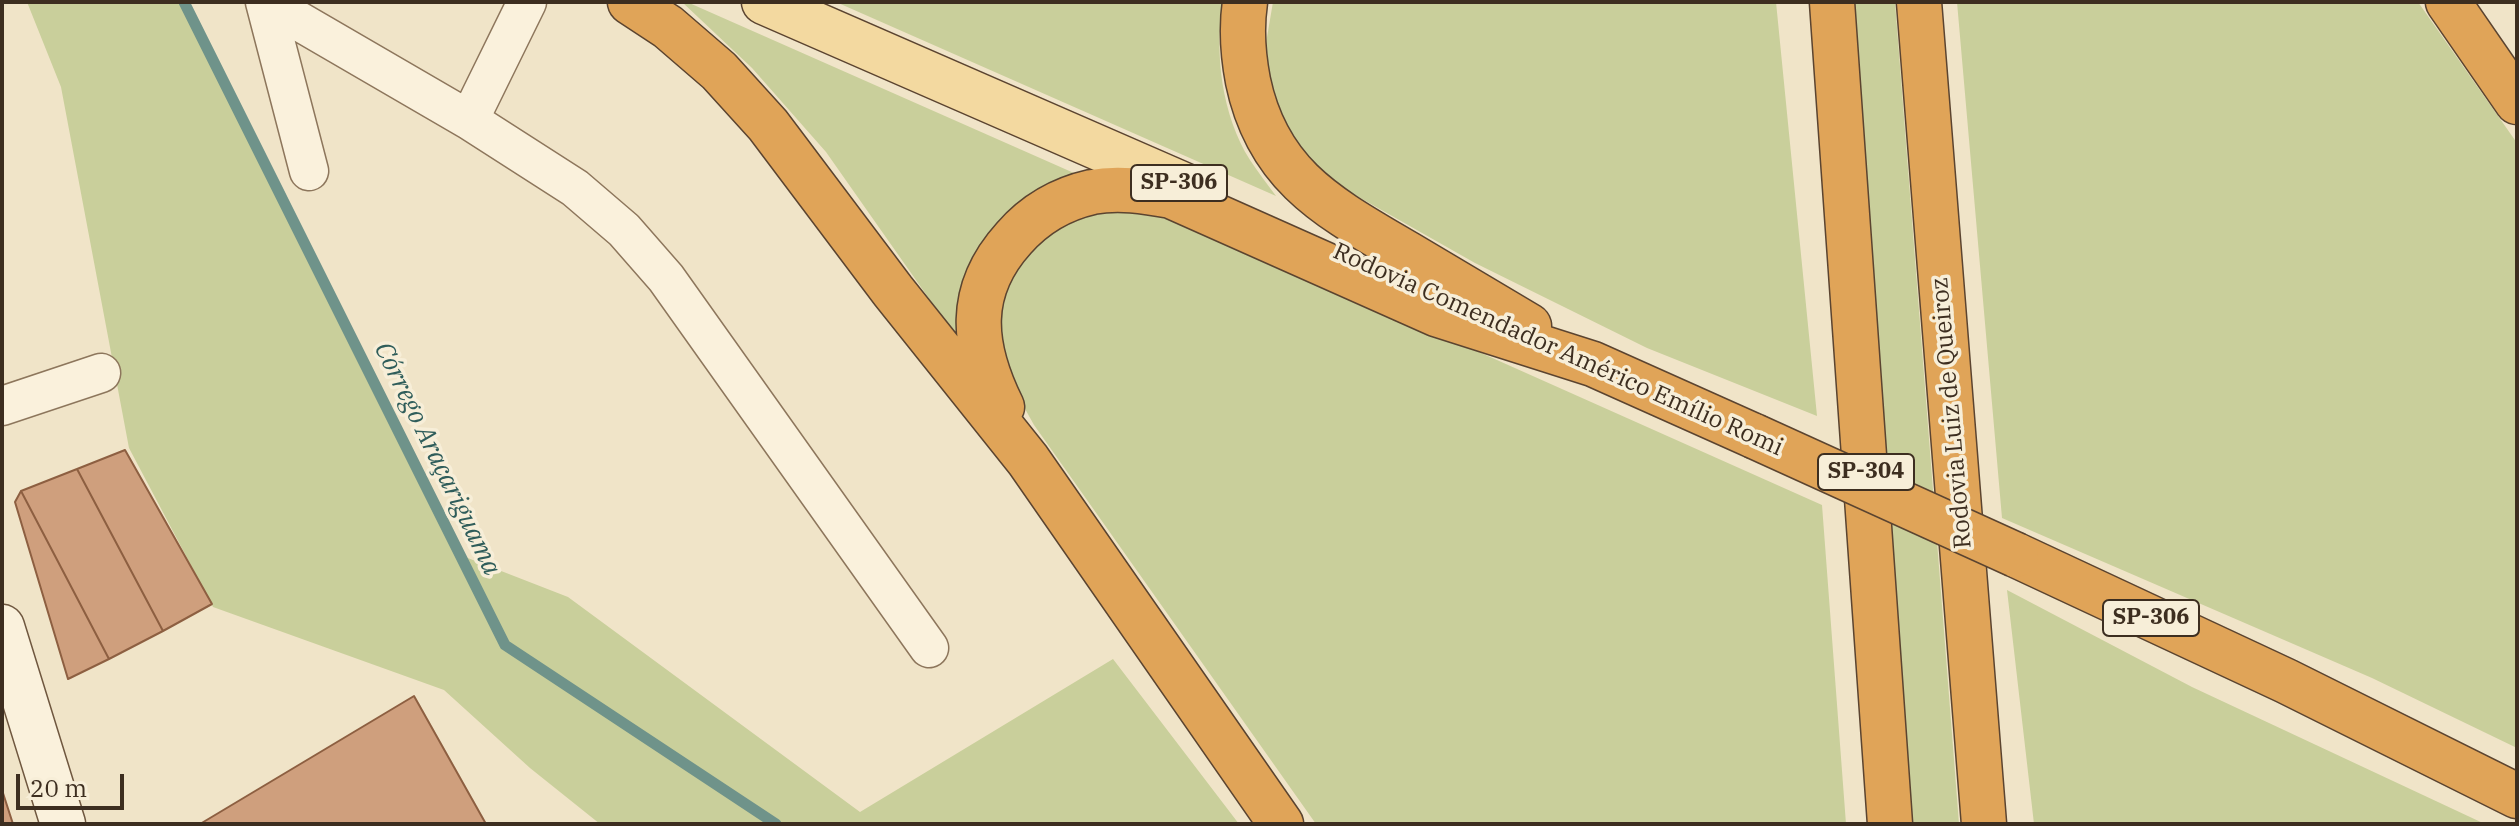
<!DOCTYPE html>
<meta charset="utf-8">
<style>
body{margin:0}
#map{position:relative;width:2519px;height:826px;overflow:hidden;background:#f0e4c8;font-family:"IBM Plex Serif",serif}
canvas{display:block}
.frame{position:absolute;inset:0;border:4px solid #3d2e20;pointer-events:none}
.scale{position:absolute;left:16px;top:774px;width:108px;height:36px;box-sizing:border-box;border:4px solid #3d2e20;border-top:0;padding-left:10px;font-size:24px;line-height:28px;white-space:nowrap;color:#3d2e20;-webkit-text-stroke:6px #f7eed8;paint-order:stroke}
</style>
<div id="map">
<canvas width="2519" height="826"></canvas>
<div class="frame"></div>
<div class="scale">20 m</div>
</div>
<script>
const ctx = document.querySelector('canvas').getContext('2d');
ctx.lineJoin = 'round';
function fillPath(path, color) {
  ctx.fillStyle = color;
  ctx.fill(path, 'evenodd');
}
function trace(path, color, width, dash) {
  ctx.strokeStyle = color;
  ctx.lineWidth = width;
  ctx.lineCap = dash ? 'butt' : 'round';
  ctx.setLineDash(dash || []);
  ctx.stroke(path);
}
function drawText(font, color, halo, rows, align = 'center') {
  ctx.font = font + ' "IBM Plex Serif",serif';
  ctx.lineWidth = 7;
  ctx.setLineDash([]);
  ctx.textBaseline = 'middle';
  ctx.strokeStyle = halo;
  ctx.fillStyle = color;
  for (const [text, x, y, turn = 0] of rows) {
    ctx.save();
    ctx.translate(x, y);
    ctx.rotate((+turn || 0) * Math.PI / 180);
    ctx.textAlign = isNaN(turn) ? turn : align;
    if (halo) ctx.strokeText(text, 0, 0);
    ctx.fillText(text, 0, 0);
    ctx.restore();
  }
}
fillPath(new Path2D(`
 M27,2H184L460,555L568,597L860,812L1113,659L1239,824H600L530,768L444,690L213,607L129,448L61,87Z
 M682,2H687L1083,177L1048,186L963,347L826,152L752,68Z
 M836,2H1223C1214,54 1222,115 1250,160C1258,172 1267,184 1276,196Z
 M1273,2H1776L1817,416L1647,348L1475,263L1348,191L1315,167L1294,140L1280,110L1270,80L1266,43Z
 M1847,2H1895L1959,824H1911Z
 M1957,2H2418L2517,143V748L2372,678L2002,518Z
 M1134,207L1201,228L1822,505L1846,824H1316L1034,425L1009,380L998,346L999,308L1011,273L1026,250L1075,215Z
 M2007,590L2192,687L2485,824H2034Z`), '#c9cf9b');
trace(new Path2D(`
 M184,2L505,645L776,824`), '#6f938a', 11);
const building = new Path2D(`
 M125,450L212,604L163,631L77,469Z
 M77,469L163,631L109,659L21,491Z
 M21,491L109,659L68,679L15,502Z
 M414,696L486,824H200Z
 M2,790L13,824H2Z`);
fillPath(building, '#cf9f7d');
trace(building, '#8d5f41', 2);
const street = new Path2D(`
 M265,2L309,171
 M266,2L469,120L575,188L624,230L666,278L929,648
 M469,120L527,2
 M2,406L101,373`);
const secondary = new Path2D(`
 M2,627L63,824`);
const primary = new Path2D(`
 M764,2L1202,193`);
const highway = new Path2D(`
 M630,2L668,27L719,71L768,125L893,291L1028,460L1281,824
 M1245,2C1241,29 1243,55 1248,81C1268,177 1330,208 1408,254C1448,278 1489,302 1529,326
 M1832,2L1890,824
 M1919,2L1984,824
 M2448,2L2517,102
 M1002,407C972,346 966,291 1014,238C1035,214 1061,199 1092,192C1118,187 1145,191 1171,196L1436,314L1593,364L1754,436
 M2016,555L2286,681L2517,796`);
trace(street, '#8d765c', 41);
trace(secondary, '#6f573f', 47);
trace(primary, '#5b4430', 47);
trace(highway, '#5b4430', 47);
trace(street, '#faf1dc', 38);
trace(secondary, '#faf1dc', 44);
trace(primary, '#f3d9a0', 44);
trace(highway, '#e0a458', 44);
const highwayBridge = new Path2D(`
 M1754,436L2016,555`);
trace(highwayBridge, '#5b4430', 47, []);
trace(highwayBridge, '#e0a458', 44);
for (const [x, y, w] of [
 [1179,183,96],
 [1866,472,96],
 [2151,618,96]
]) {
  const box = new Path2D();
  box.roundRect(x - w / 2, y - 18, w, 36, 6);
  ctx.fillStyle = '#f7eed8';
  ctx.fill(box);
  trace(box, '#3d2e20', 2);
}
drawText('bold 22px', '#3d2e20', null, [
 ["SP-306",1179,183],
 ["SP-304",1866,472],
 ["SP-306",2151,618]
]);
drawText('24px', '#3d2e20', '#f7eed8', [
 ["Rodovia Comendador Américo Emílio Romi",1558,350,24],
 ["Rodovia Luiz de Queiroz",1952,413,-95]
]);
drawText('italic 26px', '#2f5d5a', '#f7eed8', [
 ["Córrego Araçariguama",437,459,64]
]);
</script>
